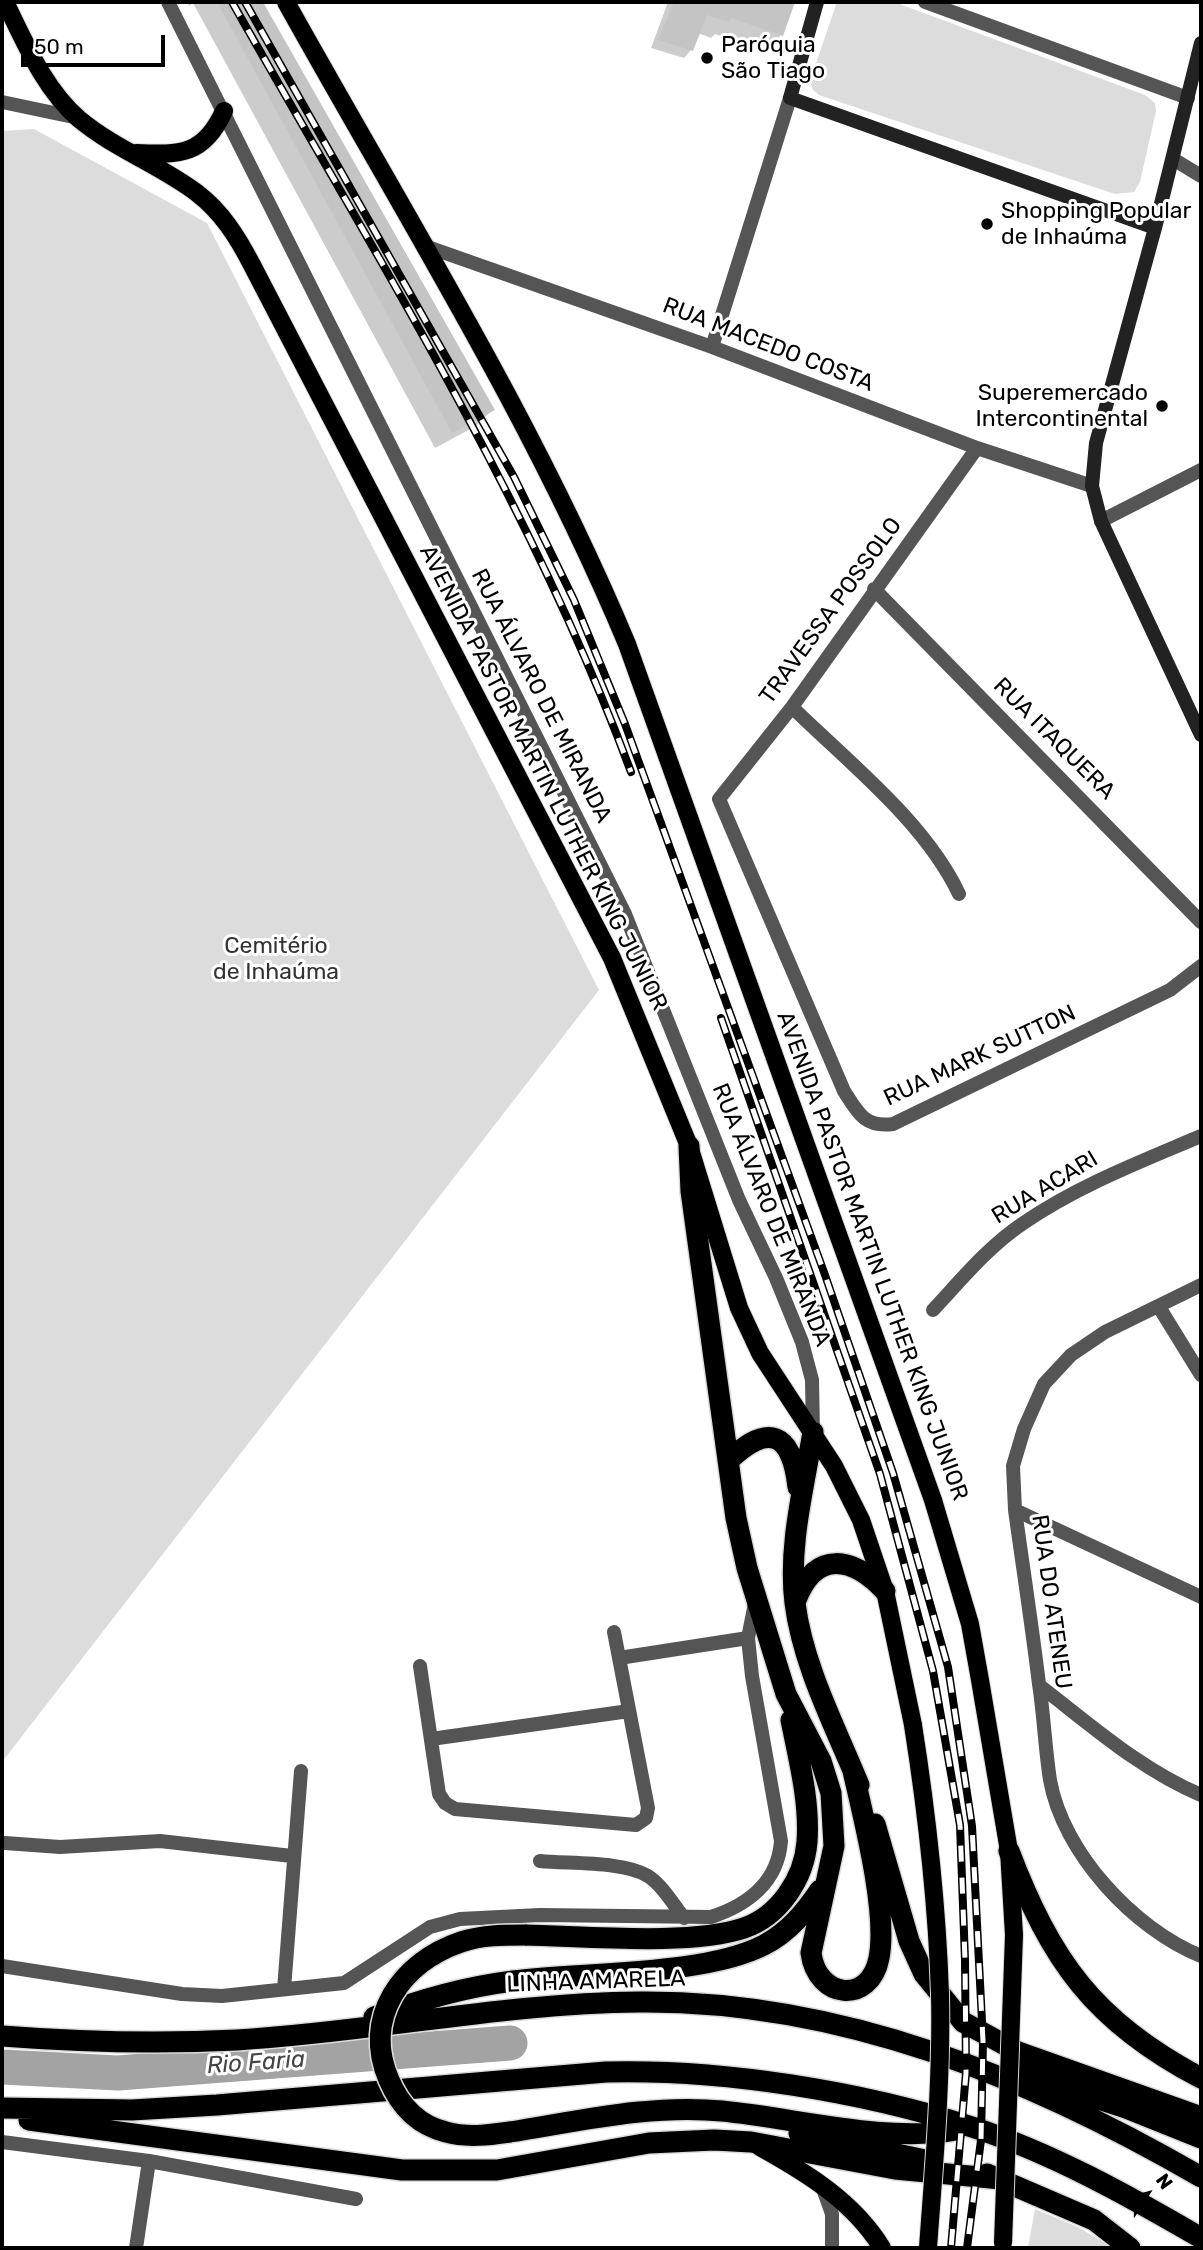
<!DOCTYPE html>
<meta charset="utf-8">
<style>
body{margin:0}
#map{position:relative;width:1203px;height:2250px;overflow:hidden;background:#fff;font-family:Rubik,sans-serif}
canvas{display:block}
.frame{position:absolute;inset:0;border:4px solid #000;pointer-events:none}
.north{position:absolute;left:1112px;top:2159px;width:70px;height:70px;-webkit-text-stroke:5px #fff;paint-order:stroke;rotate:54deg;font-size:19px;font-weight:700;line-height:28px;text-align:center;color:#000}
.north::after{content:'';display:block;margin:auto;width:24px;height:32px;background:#000;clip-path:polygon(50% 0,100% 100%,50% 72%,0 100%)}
.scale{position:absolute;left:21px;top:35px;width:144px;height:32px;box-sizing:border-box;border:4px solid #000;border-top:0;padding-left:9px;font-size:21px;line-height:24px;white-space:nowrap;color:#000;-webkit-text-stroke:5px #fff;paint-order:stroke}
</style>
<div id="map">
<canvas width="1203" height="2250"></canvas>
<div class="frame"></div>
<div class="north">N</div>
<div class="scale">50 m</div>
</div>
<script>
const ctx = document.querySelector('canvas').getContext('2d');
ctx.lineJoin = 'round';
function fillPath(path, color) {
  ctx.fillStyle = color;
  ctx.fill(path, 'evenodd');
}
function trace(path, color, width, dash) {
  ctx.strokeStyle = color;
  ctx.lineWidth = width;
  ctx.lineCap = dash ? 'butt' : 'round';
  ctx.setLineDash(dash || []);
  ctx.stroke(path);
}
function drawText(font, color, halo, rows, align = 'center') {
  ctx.font = font + ' Rubik,sans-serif';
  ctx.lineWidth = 6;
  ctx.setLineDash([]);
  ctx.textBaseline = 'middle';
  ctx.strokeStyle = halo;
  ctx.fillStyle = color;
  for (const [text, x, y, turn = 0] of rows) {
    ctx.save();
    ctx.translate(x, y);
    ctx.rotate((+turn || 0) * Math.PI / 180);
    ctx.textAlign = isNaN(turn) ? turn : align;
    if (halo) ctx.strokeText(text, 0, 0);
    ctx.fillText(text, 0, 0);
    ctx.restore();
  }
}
fillPath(new Path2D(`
 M837,2H894L1145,95L1155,103L1156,111L1140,182L1134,192L1115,194L819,95L813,90L810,81Z
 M34,129L207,223L599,990L2,1762V131Z
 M1035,2209L1078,2227L1113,2248H1028Z`), '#dcdcdc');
fillPath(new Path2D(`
 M187,2H261L492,410L476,426L435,448L193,3L189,6Z
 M668,2H793L781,35L765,52L715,34L711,38L698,33L691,50L684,58L651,48Z`), '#0003');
trace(new Path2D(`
 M2,2067L118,2073L510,2043`), '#a3a3a3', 35);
fillPath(new Path2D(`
 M217,2H263L495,410L452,433Z
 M674,2H795L783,36L731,18L729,22L707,15L693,51L658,40Z`), '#c4c4c4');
const primary = new Path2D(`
 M5,2C25,42 44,89 79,119C115,149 160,165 197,193C222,212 238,238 252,265L612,958L689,1146L739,1308L760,1353L834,1466L861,1520L885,1591L913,1725
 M286,2C404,214 533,419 627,644L933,1500L970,1624L980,1680L1009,1851L1014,1935
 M136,153C181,155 204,155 224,111
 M760,2147C807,2173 854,2202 882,2248`);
const motorway = new Path2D(`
 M689,1146L691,1191L736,1518L747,1568L786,1694L821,1761L831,1793L834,1846L811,1953C817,1999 870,2005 879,1958C888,1912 864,1820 853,1771
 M813,1432C804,1487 788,1546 795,1603C803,1666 835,1726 859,1785
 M728,1461C768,1422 792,1432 798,1487
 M796,1600C816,1549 853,1557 885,1591
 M875,1824L909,1941L924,1974L963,2022L1018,2052L1201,2117
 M1009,1851C1051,1961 1094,2022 1201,2078
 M525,1935C584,1936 690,1946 744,1928C779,1916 804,1879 807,1842C810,1802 799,1760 791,1720
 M374,2017C419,2000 465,1987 513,1981C582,1972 704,1976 764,1945C789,1932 805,1912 820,1890
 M2,2036C80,2042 159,2044 237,2040C372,2032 505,2003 639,2002C841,2000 1030,2078 1201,2177
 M1019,2073L1126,2108L1201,2138
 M2,2108L132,2110L217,2105L606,2072C723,2069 860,2091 972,2127C1052,2153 1129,2196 1201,2238
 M29,2120L402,2170H497L649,2143L714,2140L751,2142L895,2169L1001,2179
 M510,2132C580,2121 651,2104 722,2111C795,2118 885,2143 956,2130
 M799,2133L925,2160
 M987,2174L1094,2220L1130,2248`);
trace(primary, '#dbdbdb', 20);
trace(motorway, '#dbdbdb', 24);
trace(new Path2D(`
 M925,2L1188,98
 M1173,159L1201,176
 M428,247L712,347L977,448L1092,486
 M712,347L790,98
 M977,448L792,707L719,799L844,1091C858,1113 865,1128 893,1124L1170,990L1201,966
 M1101,521L1201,470
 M874,589L1201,922
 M792,707C849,763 925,822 959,894
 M1201,1285L1105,1332L1071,1355L1044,1384L1024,1429L1013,1466L1015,1510C1023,1568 1032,1626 1039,1684C1044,1716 1045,1748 1050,1780C1063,1853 1134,1929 1201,1956
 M1159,1307L1201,1375
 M933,1310C961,1280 988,1247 1022,1224C1077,1186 1140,1162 1201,1136
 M1015,1510L1201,1597
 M619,1658L748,1638
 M420,1666L439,1794L445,1803L455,1809L636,1825L646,1818L648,1808L614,1632
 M1040,1686C1091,1725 1141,1770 1201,1795
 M431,1739L629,1711
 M5,1843L60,1847L160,1841L292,1856
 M540,1861C569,1864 624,1861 648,1876C663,1886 673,1904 684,1918
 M2,1966L182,1994L222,1996L344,1983L430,1927L460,1919L540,1915L711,1917C748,1905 778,1882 781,1841L752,1676L748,1638L755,1603
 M284,1989L301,1771
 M2,2142L149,2161L356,2199
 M822,2186L832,2214V2248
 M136,2248L149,2161`), '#555', 14);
trace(new Path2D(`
 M168,2L625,914L739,1200L776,1278L802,1342L812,1380L813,1432
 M2,102L78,118`), '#555', 14);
trace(new Path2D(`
 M817,2L790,98L1155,228
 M1201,43L1155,228L1096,443L1092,486L1101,521L1201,735`), '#222', 14);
trace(primary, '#000', 18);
trace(motorway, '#000', 21);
const rail = new Path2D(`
 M232,2C374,253 530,500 631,772
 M245,2L514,477L574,600L625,724L825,1275L893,1473L948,1667L972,1826L983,2041L981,2140L967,2248
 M721,1018L880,1474L933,1671L960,1825L965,1960L966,2073L951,2248`);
trace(rail, '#000', 8);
trace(rail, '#fff', 5, [16]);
const primaryBridge = new Path2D(`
 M913,1725C927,1814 937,1904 940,1994C942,2079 934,2164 928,2248
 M1003,2243L1014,1935`);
const motorwayBridge = new Path2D(`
 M510,2132C489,2135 467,2138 446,2132C417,2125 400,2106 389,2080C362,2018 401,1962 461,1942C482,1935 503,1935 525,1935`);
trace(primaryBridge, '#dbdbdb', 20, []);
trace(motorwayBridge, '#dbdbdb', 24, []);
trace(primaryBridge, '#000', 18);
trace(motorwayBridge, '#000', 21);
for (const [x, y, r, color] of [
 [707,58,7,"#000"],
 [987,224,7,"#000"],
 [1162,406,7,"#000"]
]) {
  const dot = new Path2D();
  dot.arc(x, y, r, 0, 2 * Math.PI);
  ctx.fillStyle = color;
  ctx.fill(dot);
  trace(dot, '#fff', 2.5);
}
drawText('23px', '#000', '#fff', [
 ["Paróquia",721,45],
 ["São Tiago",721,71],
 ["Shopping Popular",1001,211],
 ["de Inhaúma",1001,237],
 ["Superemercado",1148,393,"right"],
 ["Intercontinental",1148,419,"right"]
], 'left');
drawText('23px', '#000', '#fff', [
 ["RUA MACEDO COSTA",768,345,21],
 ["TRAVESSA POSSOLO",831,611,-54],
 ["RUA ÁLVARO DE MIRANDA",541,696,63],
 ["RUA ITAQUERA",1054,739,45],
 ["AVENIDA PASTOR MARTIN LUTHER KING JUNIOR",543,778,63],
 ["RUA MARK SUTTON",980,1056,-25],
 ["RUA ACARI",1045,1188,-31],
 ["RUA ÁLVARO DE MIRANDA",771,1215,68],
 ["AVENIDA PASTOR MARTIN LUTHER KING JUNIOR",872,1256,70],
 ["RUA DO ATENEU",1051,1602,82],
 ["LINHA AMARELA",596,1982,-2]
]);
drawText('23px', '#333', '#fff', [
 ["Cemitério",276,946],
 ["de Inhaúma",276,972]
]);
drawText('italic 24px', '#444', '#fff', [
 ["Rio Faria",256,2063,-4]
]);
</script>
